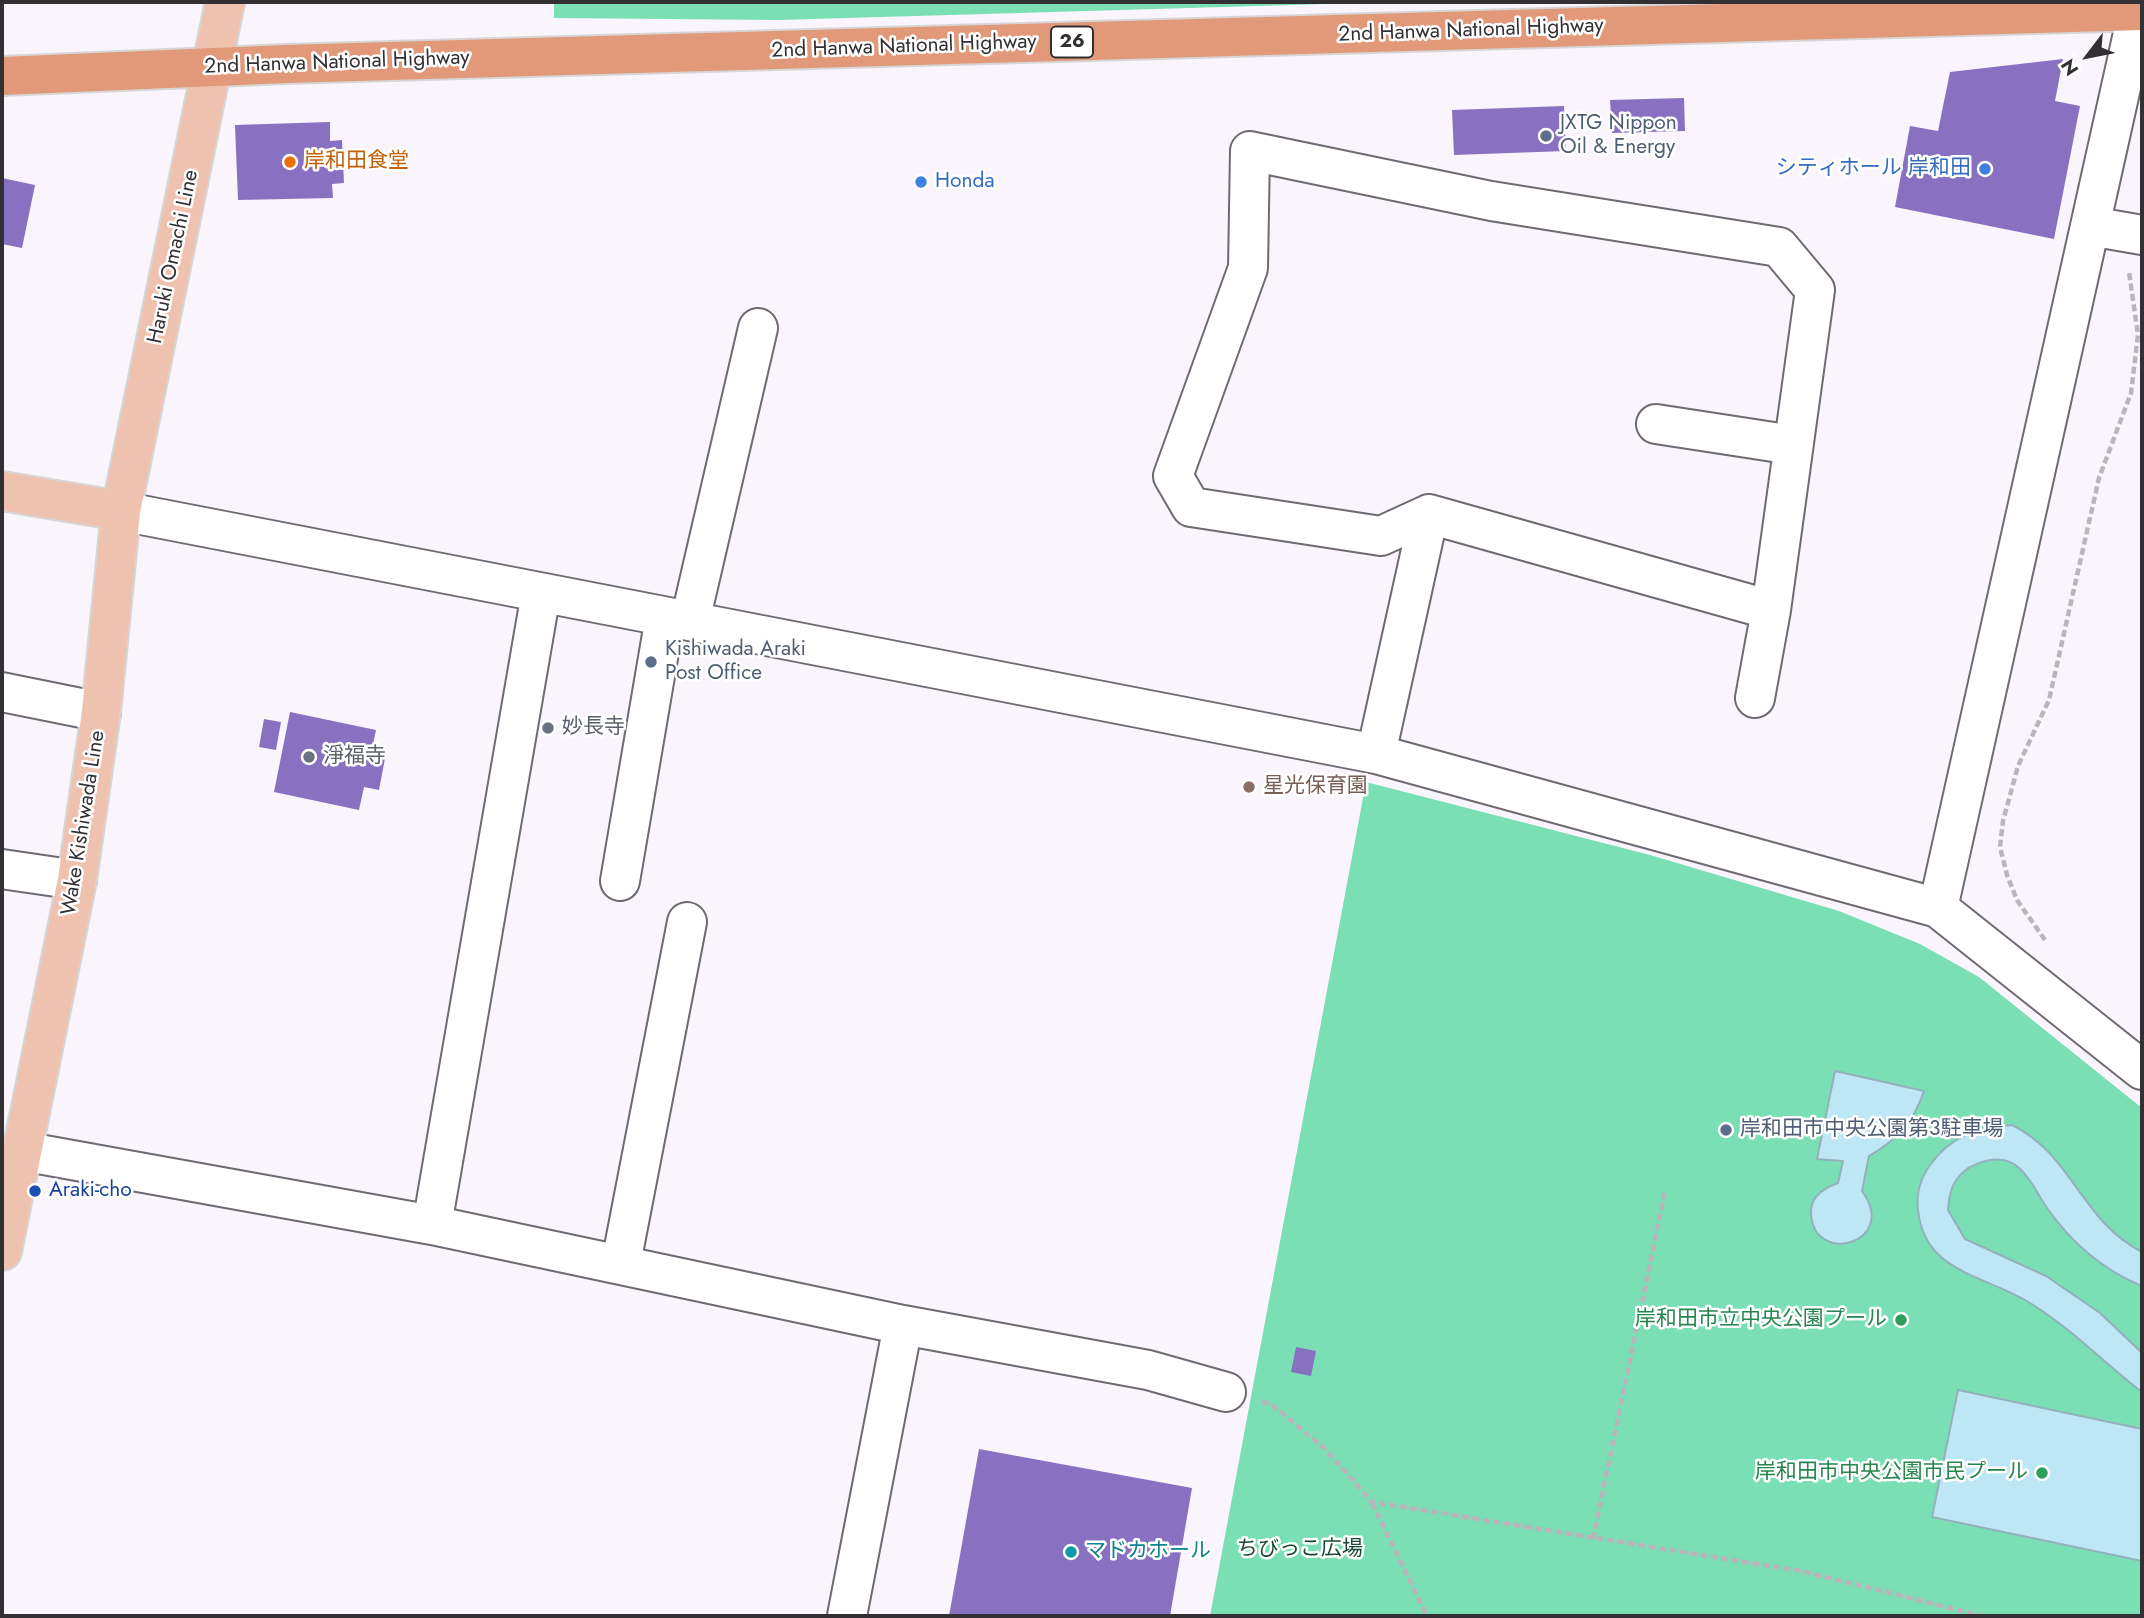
<!DOCTYPE html>
<meta charset="utf-8">
<style>
body{margin:0}
#map{position:relative;width:2144px;height:1618px;overflow:hidden;background:#faf4fd;font-family:Jost,sans-serif}
canvas{display:block}
.frame{position:absolute;inset:0;border:4px solid #323033;pointer-events:none}
.north{position:absolute;left:2053px;top:21px;width:70px;height:70px;-webkit-text-stroke:5px #fff;paint-order:stroke;rotate:238deg;font-size:19px;font-weight:700;line-height:28px;text-align:center;color:#323033}
.north::after{content:'';display:block;margin:auto;width:24px;height:32px;background:#323033;clip-path:polygon(50% 0,100% 100%,50% 72%,0 100%)}
</style>
<div id="map">
<canvas width="2144" height="1618"></canvas>
<div class="frame"></div>
<div class="north">N</div>
</div>
<script>
const ctx = document.querySelector('canvas').getContext('2d');
ctx.lineJoin = 'round';
function fillPath(path, color) {
  ctx.fillStyle = color;
  ctx.fill(path, 'evenodd');
}
function trace(path, color, width, dash) {
  ctx.strokeStyle = color;
  ctx.lineWidth = width;
  ctx.lineCap = dash ? 'butt' : 'round';
  ctx.setLineDash(dash || []);
  ctx.stroke(path);
}
function drawText(font, color, halo, rows, align = 'center') {
  ctx.font = font + ' Jost,"Noto Sans JP",sans-serif';
  ctx.lineWidth = 5;
  ctx.setLineDash([]);
  ctx.textBaseline = 'middle';
  ctx.strokeStyle = halo;
  ctx.fillStyle = color;
  for (const [text, x, y, turn = 0] of rows) {
    ctx.save();
    ctx.translate(x, y);
    ctx.rotate((+turn || 0) * Math.PI / 180);
    ctx.textAlign = isNaN(turn) ? turn : align;
    if (halo) ctx.strokeText(text, 0, 0);
    ctx.fillText(text, 0, 0);
    ctx.restore();
  }
}
fillPath(new Path2D(`
 M630,2H1394L779,20L554,18V4Z
 M1366,782L1650,855L1839,911L1920,944L1979,977L2142,1108V1616H1210Z`), '#7adfb5');
const water = new Path2D(`
 M1835,1071L1924,1091C1913,1123 1898,1139 1869,1156L1862,1191C1900,1243 1813,1267 1811,1213C1810,1196 1824,1188 1838,1183L1843,1161L1817,1159Z
 M2012,1125C2073,1155 2080,1220 2142,1252V1286C2103,1270 2071,1242 2047,1208C2038,1195 2031,1178 2019,1168C2002,1152 1970,1161 1957,1179C1950,1188 1949,1199 1948,1210L1965,1239L2046,1276L2100,1313L2142,1353V1392C2103,1362 2068,1325 2025,1300C1982,1275 1924,1271 1918,1210C1916,1194 1920,1179 1930,1165C1951,1136 1977,1127 2012,1125Z
 M1958,1390L2142,1429V1561L1932,1517Z`);
fillPath(water, '#bee7f6');
trace(water, '#94b0bc', 2);
fillPath(new Path2D(`
 M2063,59L2055,101L2080,106L2054,239L1895,207L1910,126L1938,131L1950,72Z
 M1684,98L1685,131L1612,133L1610,100Z
 M1564,106L1566,151L1454,155L1452,110Z
 M330,122V141L342,140L344,183L332,184L333,198L238,200L235,125Z
 M2,178L35,185L22,248L2,244Z
 M290,712L376,730L372,749L386,753L379,790L364,787L359,810L274,792Z
 M264,719L281,722L276,750L259,747Z
 M1296,1347L1316,1351L1311,1376L1291,1372Z
 M979,1449L1192,1488L1170,1616H949Z`), '#8871c0');
const minor = new Path2D(`
 M2090,226L2142,235
 M1656,424L1793,445
 M121,511L1376,754L1938,908L2142,1070
 M690,621L758,328
 M2,692L101,712
 M1755,698L1771,610L1815,290L1779,247L1491,201L1250,151L1248,268L1173,476L1191,507L1381,536L1429,514L1771,610
 M1376,754L1429,514
 M2,869L77,880
 M620,881L665,617
 M1938,908L2140,2
 M22,1151L432,1225L903,1325L1148,1370L1226,1392
 M432,1225L541,593
 M621,1263L687,922
 M847,1616L903,1325`);
const major = new Path2D(`
 M2,491L121,511
 M2,1251L77,880L101,712L121,511L225,2`);
const highway = new Path2D(`
 M2,76L286,64L2142,11`);
trace(minor, '#6f6a71', 42);
trace(major, '#d6d6d6', 42);
trace(highway, '#d6d6d6', 42);
trace(new Path2D(`
 M2045,940L2017,900L2007,875L2000,847L2003,821L2018,766L2049,700L2099,478L2131,393L2138,335L2129,272
 M1262,1402L1271,1404L1324,1448L1372,1502L1801,1571L1983,1616
 M1372,1503L1427,1616
 M1593,1539L1665,1191`), '#bab5bc', 4.5, [7, 3.5]);
trace(minor, '#fff', 38);
trace(major, '#eec2af', 38);
trace(highway, '#e29979', 38);
for (const [x, y, r, color] of [
 [1546,136,7,"#5c6f8a"],
 [290,162,7,"#e8710a"],
 [1985,169,7,"#3f7fe0"],
 [921,182,7,"#3f7fe0"],
 [651,662,7,"#5c6f8a"],
 [548,728,7,"#6b7280"],
 [309,757,7,"#6b7280"],
 [1249,787,7,"#8d6e63"],
 [1726,1130,7,"#5c6f8a"],
 [35,1191,7,"#1a4fb4"],
 [1901,1320,7,"#2e9e5b"],
 [2042,1473,7,"#2e9e5b"],
 [1071,1552,7,"#0f9aa8"]
]) {
  const dot = new Path2D();
  dot.arc(x, y, r, 0, 2 * Math.PI);
  ctx.fillStyle = color;
  ctx.fill(dot);
  trace(dot, '#fff', 2.5);
}
for (const [x, y, w] of [
 [1072,42,42]
]) {
  const box = new Path2D();
  box.roundRect(x - w / 2, y - 15.5, w, 31, 5);
  ctx.fillStyle = '#fff';
  ctx.fill(box);
  trace(box, '#323033', 2);
}
drawText('bold 19px', '#323033', null, [
 ["26",1072,42]
]);
drawText('21px', '#323033', '#fff', [
 ["2nd Hanwa National Highway",1471,31,-2],
 ["2nd Hanwa National Highway",904,47,-2],
 ["2nd Hanwa National Highway",337,63,-2],
 ["Haruki Omachi Line",174,257,-78],
 ["Wake Kishiwada Line",84,823,-81]
]);
drawText('21px', '#4e5e75', '#fff', [
 ["JXTG Nippon",1560,124],
 ["Oil & Energy",1560,148],
 ["Kishiwada Araki",665,650],
 ["Post Office",665,674],
 ["岸和田市中央公園第3駐車場",1740,1130]
], 'left');
drawText('21px', '#c56008', '#fff', [
 ["岸和田食堂",304,162]
], 'left');
drawText('21px', '#366cbe', '#fff', [
 ["シティホール 岸和田",1971,169],
 ["Honda",935,182,"left"]
], 'right');
drawText('21px', '#5b616d', '#fff', [
 ["妙長寺",562,728],
 ["淨福寺",323,757]
], 'left');
drawText('21px', '#785e54', '#fff', [
 ["星光保育園",1263,787]
], 'left');
drawText('21px', '#164399', '#fff', [
 ["Araki-cho",49,1191]
], 'left');
drawText('21px', '#27864d', '#fff', [
 ["岸和田市立中央公園プール",1887,1320],
 ["岸和田市中央公園市民プール",2028,1473]
], 'right');
drawText('21px', '#1b4836', '#fff', [
 ["ちびっこ広場",1300,1550]
]);
drawText('21px', '#0d838f', '#fff', [
 ["マドカホール",1085,1552]
], 'left');
</script>
